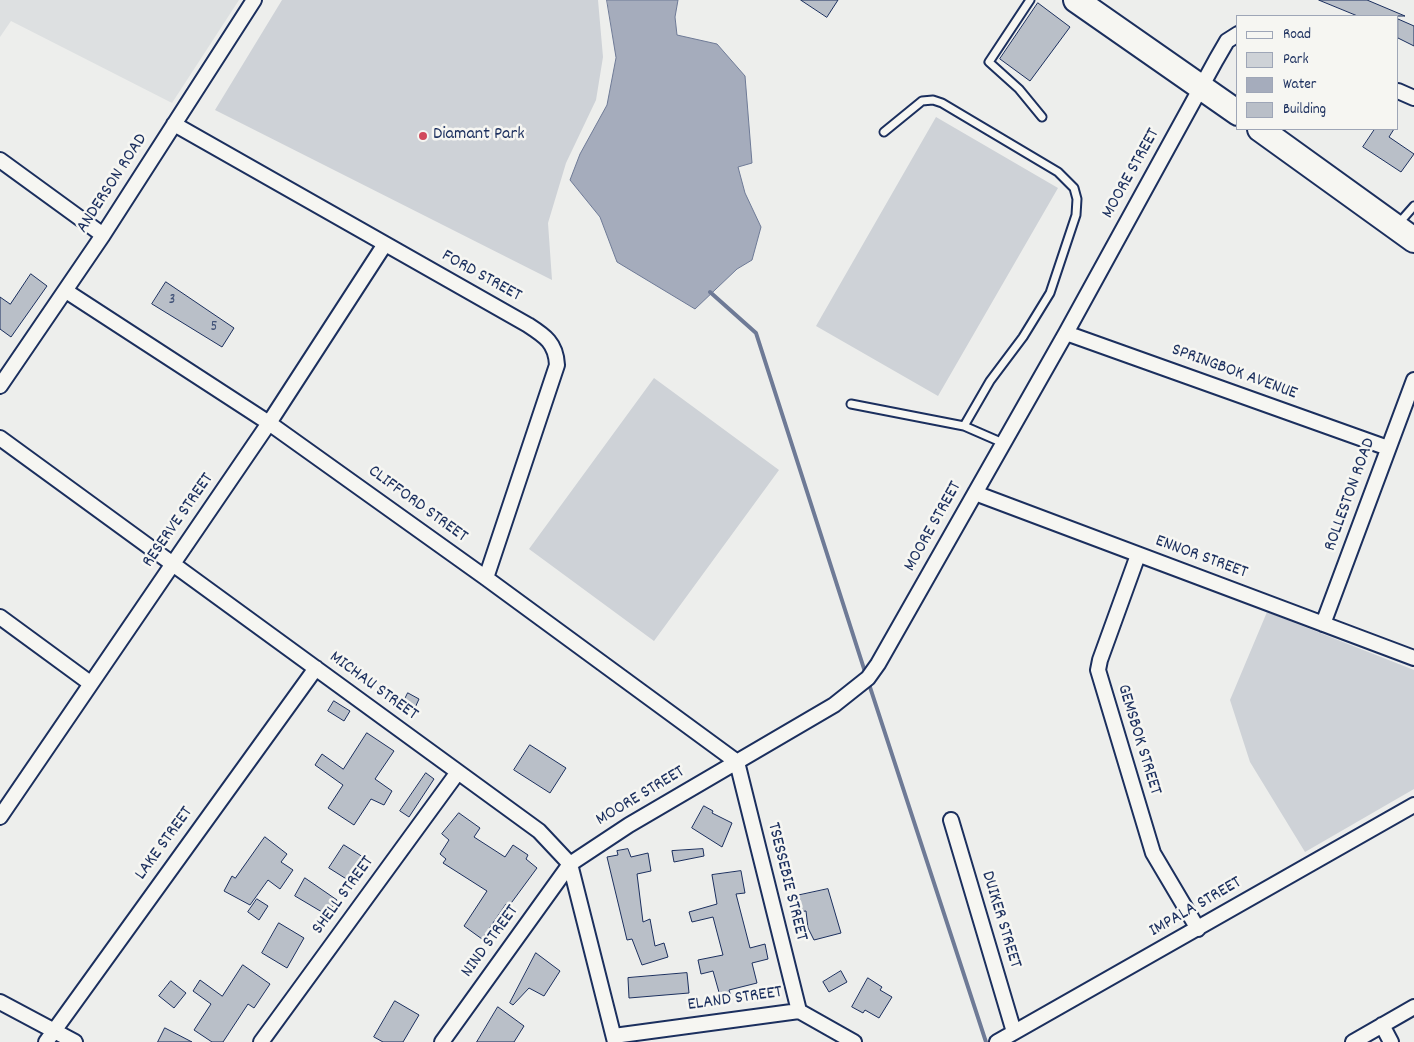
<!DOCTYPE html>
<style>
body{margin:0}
#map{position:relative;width:1414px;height:1042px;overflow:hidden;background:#edeeec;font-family:Dekko,sans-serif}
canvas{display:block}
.legend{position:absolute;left:1236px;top:15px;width:162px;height:115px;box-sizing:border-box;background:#f6f6f2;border:1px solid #9ea6b7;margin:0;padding:6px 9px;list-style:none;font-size:15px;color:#1b2f5e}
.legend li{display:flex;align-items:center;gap:10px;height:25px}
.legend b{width:25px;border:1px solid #9ea6b7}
</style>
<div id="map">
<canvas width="1414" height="1042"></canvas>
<ul class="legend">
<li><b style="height:6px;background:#f6f6f2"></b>Road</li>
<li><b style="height:14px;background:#ced2d7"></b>Park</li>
<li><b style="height:14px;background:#a5acbc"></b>Water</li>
<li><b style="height:14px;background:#b9bfc8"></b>Building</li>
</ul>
</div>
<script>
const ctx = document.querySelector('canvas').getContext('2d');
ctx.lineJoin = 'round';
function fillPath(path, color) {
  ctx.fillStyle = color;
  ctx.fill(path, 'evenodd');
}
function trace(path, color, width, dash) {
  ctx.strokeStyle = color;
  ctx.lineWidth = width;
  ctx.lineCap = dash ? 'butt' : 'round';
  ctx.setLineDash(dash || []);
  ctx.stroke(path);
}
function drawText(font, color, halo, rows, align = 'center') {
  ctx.font = font + ' Dekko,sans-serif';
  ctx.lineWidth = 5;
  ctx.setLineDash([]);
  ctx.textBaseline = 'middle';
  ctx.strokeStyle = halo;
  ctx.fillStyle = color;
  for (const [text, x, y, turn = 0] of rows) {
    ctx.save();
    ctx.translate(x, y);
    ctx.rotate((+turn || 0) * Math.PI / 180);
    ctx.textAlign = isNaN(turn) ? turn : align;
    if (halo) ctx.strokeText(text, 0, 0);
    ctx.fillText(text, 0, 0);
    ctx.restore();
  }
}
fillPath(new Path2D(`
 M0,0H239L172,103L11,21L0,37Z`), '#dde0e1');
fillPath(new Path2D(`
 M282,0H598L603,57L596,100L566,163L548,223L552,280L215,110Z
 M936,117L1058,188L938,396L816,326Z
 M654,378L779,470L654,641L529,549Z
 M1267,612L1414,670V789L1305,852L1250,762L1230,700Z`), '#ced2d7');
const water = new Path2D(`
 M607,0H678L675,17L677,35L717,44L745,76L752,163L738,167L745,193L761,227L752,260L737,269L695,309L617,262L600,217L570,180L580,154L607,105L616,58Z`);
fillPath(water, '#a5acbc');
trace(water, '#6e7a96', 1);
trace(new Path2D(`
 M710,292L756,333L866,675
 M868,681L986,1042`), '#6e7a96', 4);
const building = new Path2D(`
 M801,0H838L827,17Z
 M1319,0H1367L1405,16H1358Z
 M1038,3L1070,27L1030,81L1000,59Z
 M1398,19L1414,26V46L1398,38Z
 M1375,129H1394L1389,137L1414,154L1401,172L1363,147Z
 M31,274L47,286L11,337L0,329V297L10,304Z
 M166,282L234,328L222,347L152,304Z
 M408,693L419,699L414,710L402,705Z
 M334,701L350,711L344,721L328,711Z
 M367,733L394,751L375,779L392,791L384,805L371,799L354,825L328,808L343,785L315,765L322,754L343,769Z
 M530,745L566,768L550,793L514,770Z
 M426,773L434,779L409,817L400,811Z
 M704,806L713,811L712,813L732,823L722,847L692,828Z
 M459,813L480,828L474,837L505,857L513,845L528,855L526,859L537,868L509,906L506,904L482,939L464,926L487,891L443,863L446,859L440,854L449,840L442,834Z
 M265,837L287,854L281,862L293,870L280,889L268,880L250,905L224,891L232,876L235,878Z
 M344,845L363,857L348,880L329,868Z
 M628,849L631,857L648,853L651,871L637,874L643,922L650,919L655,946L664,943L668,957L642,965L632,939L627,940L607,857L618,855L617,851Z
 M703,849L704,856L674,862L672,851Z
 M741,871L745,893L736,894L750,948L765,944L768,959L752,963L757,983L729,990L732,1000L722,1003L713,971L701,974L698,960L723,955L713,917L692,922L689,912L717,904L712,875Z
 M305,878L337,900L327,915L295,896Z
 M828,889L841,933L814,940L808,928L806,911L795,912L791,897Z
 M257,899L268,906L259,920L248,912Z
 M279,923L304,938L287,968L262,953Z
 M536,953L560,971L544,996L529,988L513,1005L510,1003Z
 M243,965L270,984L254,1008L248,1004L223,1042H212L194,1030L211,1004L193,991L200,980L222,996Z
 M841,971L847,982L829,992L823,982Z
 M687,973L689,993L629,998L628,978Z
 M868,978L882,987L880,990L892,997L879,1018L865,1010L863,1013L852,1007Z
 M171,981L186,993L174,1008L159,996Z
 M395,1001L419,1015L403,1042H383L374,1037Z
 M498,1007L524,1026L514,1042H477Z
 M165,1028L192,1042H158Z`);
fillPath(building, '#b9bfc8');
trace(building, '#1b2f5e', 1);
const lane = new Path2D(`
 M1030,0L989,62L1019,89L1042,117
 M884,132L922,101L933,100L942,103L1058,172L1074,188L1077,199L1076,215L1050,293L1023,337L990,381L964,426
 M1399,223L1414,206
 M851,404L964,426L1003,443`);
const street = new Path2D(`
 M1398,91L1414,98
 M174,124L528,325C545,336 556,343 557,365L486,578
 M0,160L103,235
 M66,291L269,423L486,578L737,762L799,1011
 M1066,333L1388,448
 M0,386L103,235L254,0
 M0,438L539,831L570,864L615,1042
 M975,493L1414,658
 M1138,555L1100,660L1098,670L1153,853L1198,929
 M0,617L90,683
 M1323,624L1414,380
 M0,817L269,423L385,244
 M951,820L1014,1032
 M0,1002L75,1042
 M1382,1025L1391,1042
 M614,1036L799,1011L854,1042
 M46,1042L316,668
 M261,1042L458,772
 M442,1042L570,864L629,825L834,705L868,678L878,664L1066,333L1216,60L1227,41L1238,34
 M997,1042L1414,805
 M1353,1042L1414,1007`);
const highway = new Path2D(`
 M1076,0L1238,113
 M1260,129L1414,240`);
trace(lane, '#1b2f5e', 11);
trace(street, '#1b2f5e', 18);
trace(highway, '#1b2f5e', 28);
trace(lane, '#f6f6f2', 7);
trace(street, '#f6f6f2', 14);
trace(highway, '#f6f6f2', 24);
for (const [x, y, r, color] of [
 [423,136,5,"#d1495b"]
]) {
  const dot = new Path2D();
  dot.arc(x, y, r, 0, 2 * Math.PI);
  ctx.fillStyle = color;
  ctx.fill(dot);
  trace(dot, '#f6f6f2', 2);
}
drawText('15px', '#425378', null, [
 ["3",172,301],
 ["5",214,328]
]);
drawText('18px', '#1b2f5e', '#f6f6f2', [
 ["Diamant Park",433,136]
], 'left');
drawText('18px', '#1b2f5e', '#f6f6f2', [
 ["MOORE STREET",1132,174,-61],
 ["ANDERSON ROAD",113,184,-57],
 ["FORD STREET",481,277,29],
 ["SPRINGBOK AVENUE",1234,373,20],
 ["ROLLESTON ROAD",1351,495,-70],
 ["CLIFFORD STREET",417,505,36],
 ["RESERVE STREET",179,521,-55],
 ["MOORE STREET",934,527,-61],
 ["ENNOR STREET",1201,558,20],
 ["MICHAU STREET",373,687,36],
 ["GEMSBOK STREET",1138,740,73],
 ["MOORE STREET",641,797,-31],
 ["LAKE STREET",165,844,-54],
 ["TSESSEBIE STREET",786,882,76],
 ["SHELL STREET",344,896,-54],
 ["IMPALA STREET",1196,908,-30],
 ["DUIKER STREET",1000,920,73],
 ["NIND STREET",491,942,-54],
 ["ELAND STREET",735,1000,-8]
]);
</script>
